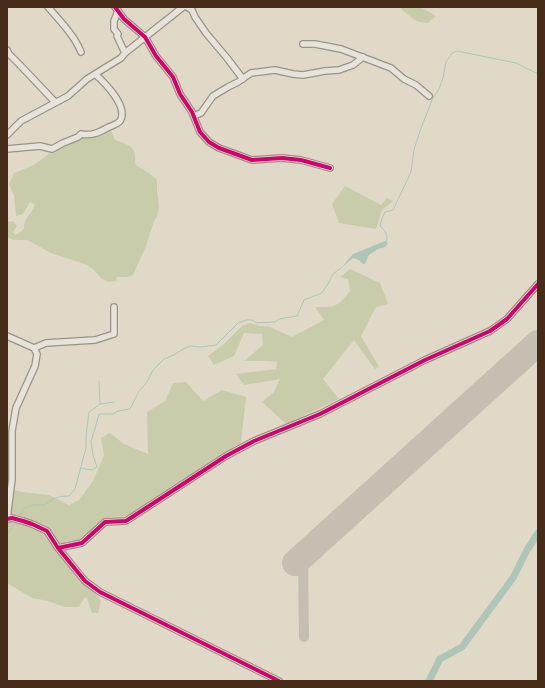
<!DOCTYPE html>
<style>
body{margin:0}
#map{position:relative;width:545px;height:688px;overflow:hidden;background:#e0d9c8;font-family:Alegreya,serif}
canvas{display:block}
.frame{position:absolute;inset:0;border:8px solid #472b19;pointer-events:none}
</style>
<div id="map">
<canvas width="545" height="688"></canvas>
<div class="frame"></div>
</div>
<script>
const ctx = document.querySelector('canvas').getContext('2d');
ctx.lineJoin = 'round';
function fillPath(path, color) {
  ctx.fillStyle = color;
  ctx.fill(path, 'evenodd');
}
function trace(path, color, width, dash) {
  ctx.strokeStyle = color;
  ctx.lineWidth = width;
  ctx.lineCap = dash ? 'butt' : 'round';
  ctx.setLineDash(dash || []);
  ctx.stroke(path);
}
fillPath(new Path2D(`
 M400,7H420L436,16L428,23L419,22L413,19L406,13L402,10Z
 M110,131L112,132L115,140C130,146 136,145 135,163L137,166L149,173L157,180C157,184 157,187 157,190C158,201 162,212 154,221L146,246L133,275L127,277H117L116,281L109,282L102,279L93,269L85,264L53,254L27,240H14L7,237V222L13,221L17,226L13,232L15,235L19,233L24,229C23,218 32,214 35,205L30,202L23,214L16,216L14,196L9,184L14,173L34,165L54,150L81,136L88,138Z
 M345,186L381,205L387,198L393,201L382,210L376,229L339,223L332,204Z
 M350,269L380,283L388,304L376,307L361,336L379,367L375,369L354,340L323,379L339,399L286,424L262,402L274,392L280,379L269,381L244,385L236,374L276,369L277,362L267,361H244L263,345L262,334L244,333L234,356L214,365L208,356L224,344L242,326L250,323L260,326L270,327L292,337L324,320L315,307C335,307 338,307 350,291L348,279L340,277Z
 M186,382L203,401L222,390L246,397L241,443L129,516L109,517L83,540L66,541L57,553L87,576L92,590L101,600L98,613H92L87,598L85,597L79,607H64L48,601L32,598L7,583V488L22,492L49,495L69,505L79,500L93,481L104,455L101,438L110,433L124,444L148,454L147,412L165,401L173,383Z`), '#c8ccab');
fillPath(new Path2D(`
 M385,241L388,243L385,247L378,249L369,255L365,264H363C360,261 358,259 353,258L341,268L353,254Z`), '#aec5b7');
trace(new Path2D(`
 M386,242C389,236 385,230 380,226L382,218L385,212L393,210L411,172L414,150L420,131L432,100L439,89L443,78L446,62L452,53L457,51L516,63L538,74
 M99,381L100,404
 M80,468L92,470L97,467L93,455L91,442L99,414H113L118,411L130,409L139,391L147,382L153,370L164,359L174,355L183,349L190,346L201,347L216,345L238,323L246,320H252L256,323L275,322L279,319L297,316L304,300L322,293L329,282L333,274L341,268
 M18,518L24,508L34,505H45C53,498 58,496 69,496L75,489L86,448V436L89,412L100,404L115,402
 M7,534L9,532L16,522`), '#aec5b7', 1);
trace(new Path2D(`
 M429,681L440,659L462,647L487,613L513,578L527,550L538,533`), '#aec5b7', 7);
trace(new Path2D(`
 M303,556L304,637`), '#c5bfb2', 10);
trace(new Path2D(`
 M295,563L538,343`), '#c5bfb2', 26);
const minor = new Path2D(`
 M48,7C60,21 74,35 81,52
 M115,7L124,19L145,37L156,56L173,77L180,94L192,112L200,132L209,142L219,148L252,160L282,158L301,160L330,168
 M187,7L192,10L195,17L206,33L227,58L243,79
 M118,11L114,21V29L118,34L117,36L125,53
 M303,44H315L341,49L391,68L404,79L416,85L429,96
 M7,50L9,54L20,65L55,102
 M194,116L201,113L213,96L228,87L238,82L251,73L275,70L293,74L303,75L325,71L339,70L353,65L363,57
 M7,135L21,121L68,96L87,79L121,58L125,53L183,7
 M7,149L40,146L52,149L63,143L78,137L81,134C91,136 98,133 107,128C111,126 118,124 120,121C129,107 105,83 95,74
 M7,336L34,348L37,354L35,366L16,408L12,431V479L7,519
 M34,348L46,343L95,340L114,334V307
 M7,519L12,518L23,521L32,524L47,531L58,548L85,581L100,592L279,681
 M58,548L82,543L105,522L126,521L226,456L254,441L320,414L425,360L490,331L507,319L538,284`);
trace(minor, '#9a9387', 8);
trace(minor, '#e7e3da', 5.5);
trace(new Path2D(`
 M115,7L124,19L145,37L156,56L173,77L180,94L192,112L200,132L209,142L219,148L252,160L282,158L301,160L330,168
 M7,519L12,518L23,521L32,524L47,531L58,548L85,581L100,592L279,681
 M58,548L82,543L105,522L126,521L226,456L254,441L320,414L425,360L490,331L507,319L538,284`), '#d6006c', 4);
</script>
